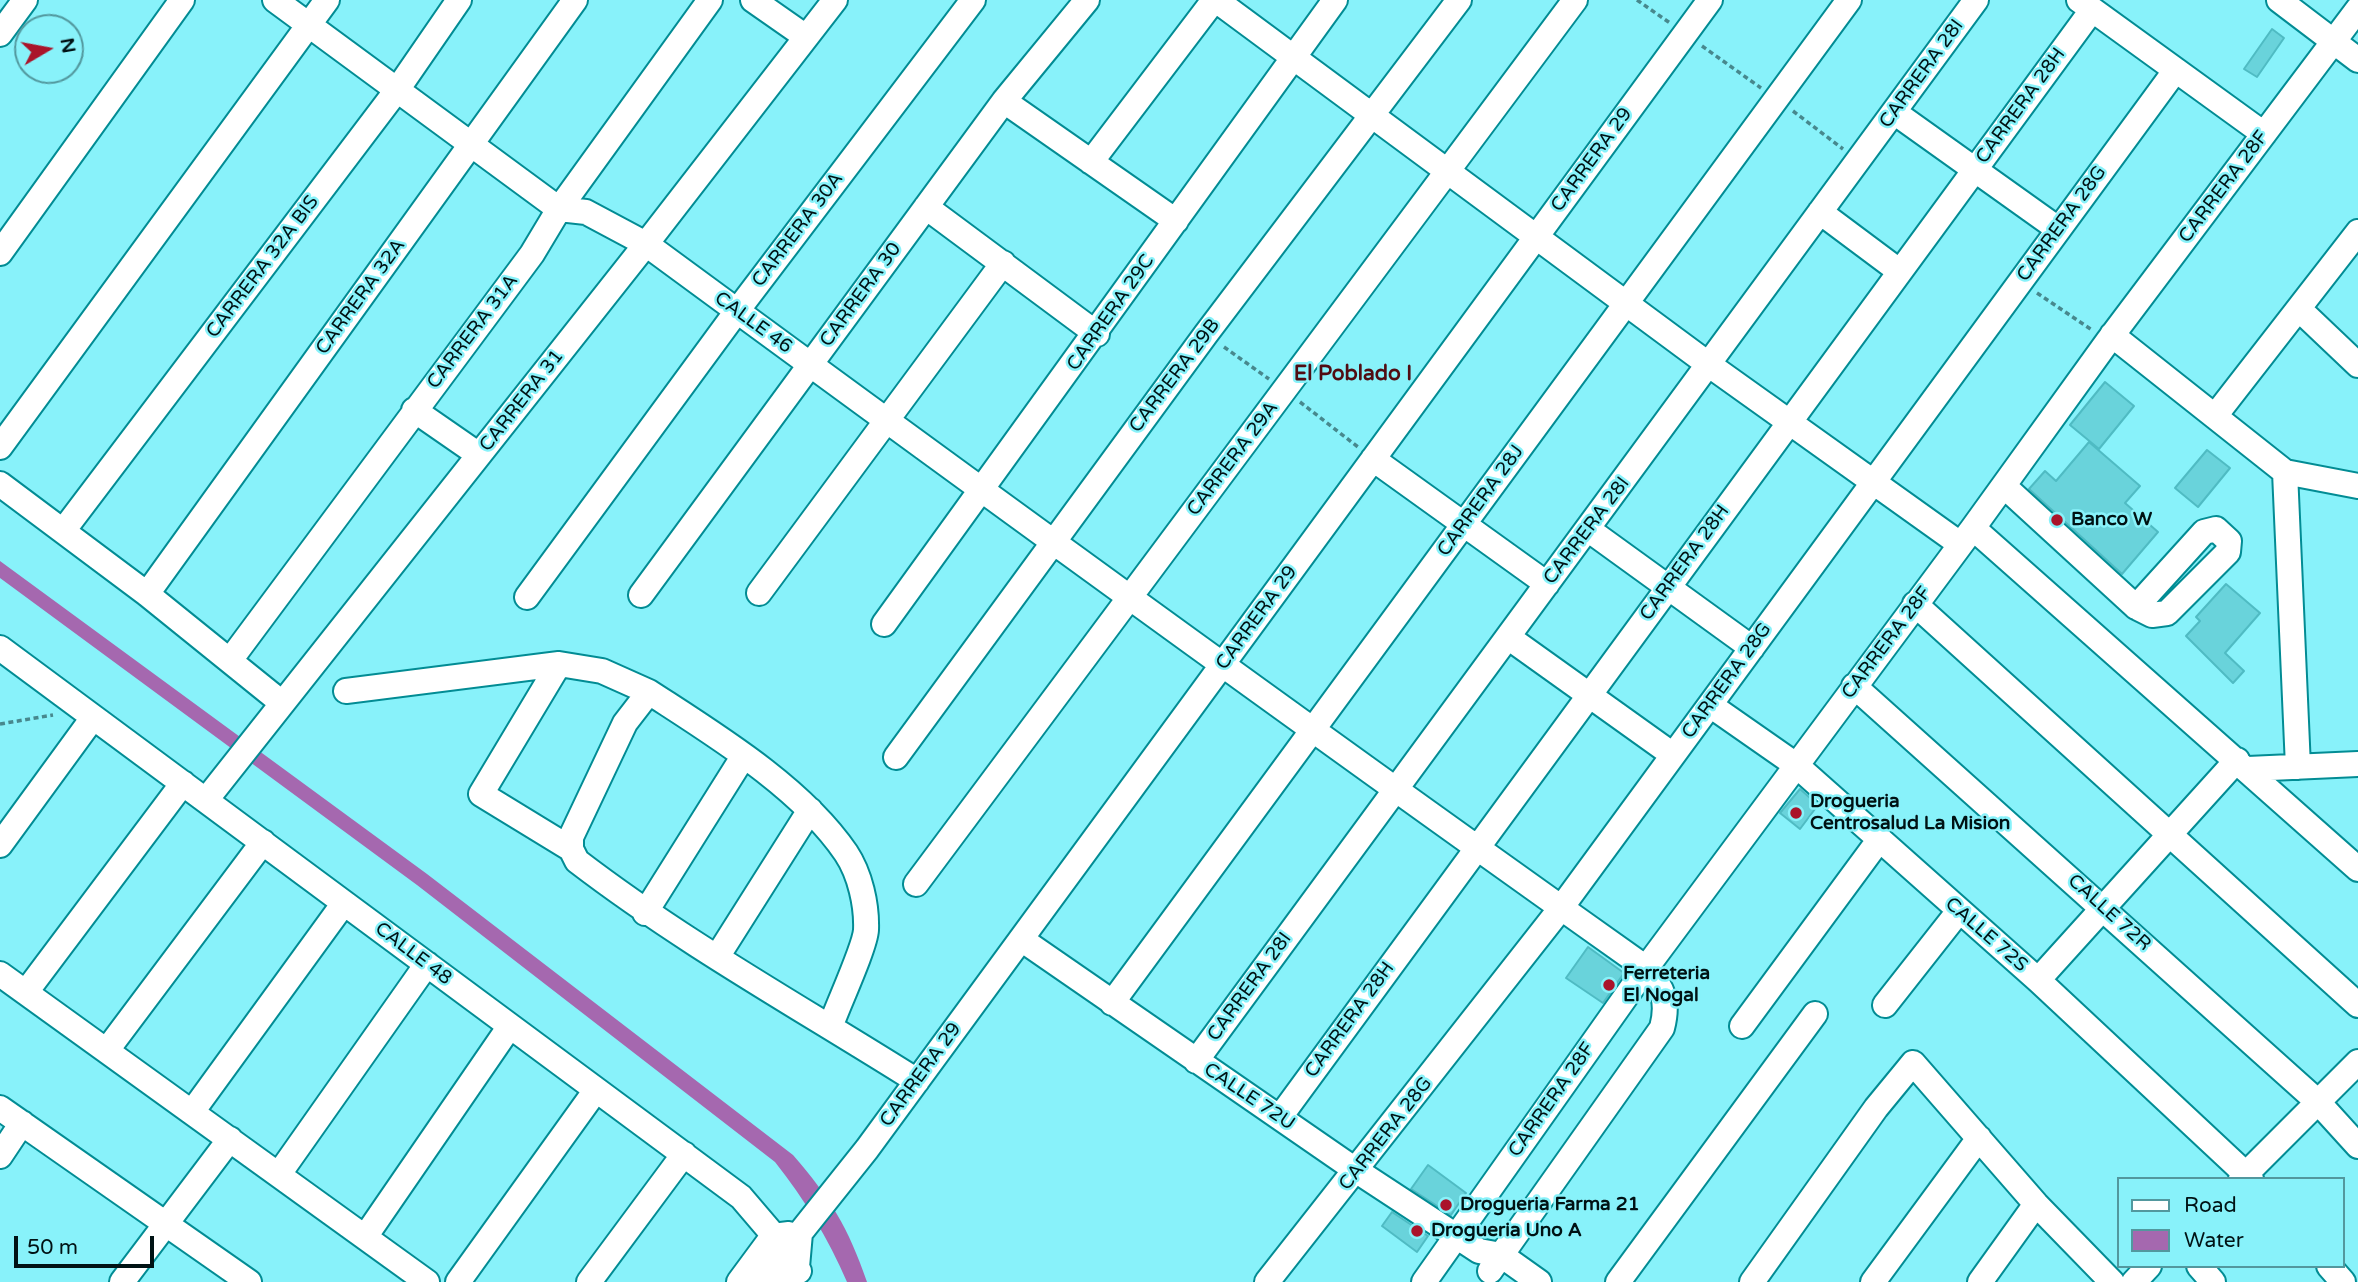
<!DOCTYPE html>
<style>
body{margin:0}
#map{position:relative;width:2358px;height:1282px;overflow:hidden;background:#88f2fa;font-family:"Varela Round",sans-serif}
canvas{display:block}
.legend{position:absolute;left:2117px;top:1177px;width:228px;height:91px;box-sizing:border-box;background:#88f2fa;border:2px solid #52989e;margin:0;padding:9px 12px;list-style:none;font-size:21px;color:#001214}
.legend li{display:flex;align-items:center;gap:14px;height:35px}
.legend b{width:35px;border:2px solid #52989e}
.north{position:absolute;left:14px;top:14px;width:70px;height:70px;box-sizing:border-box;background:#88f2fa;border:2px solid #52989e;border-radius:50%;rotate:80deg;font-size:19px;font-weight:700;line-height:28px;text-align:center;color:#001214}
.north::after{content:'';display:block;margin:auto;width:24px;height:32px;background:#aa142a;clip-path:polygon(50% 0,100% 100%,50% 72%,0 100%)}
.scale{position:absolute;left:14px;top:1236px;width:140px;height:32px;box-sizing:border-box;border:4px solid #001214;border-top:0;padding-left:9px;font-size:21px;line-height:24px;white-space:nowrap;color:#001214;-webkit-text-stroke:5px #88f2fa;paint-order:stroke}
</style>
<div id="map">
<canvas width="2358" height="1282"></canvas>
<ul class="legend">
<li><b style="height:9px;background:#fff"></b>Road</li>
<li><b style="height:19px;background:#a568af"></b>Water</li>
</ul>
<div class="north">N</div>
<div class="scale">50 m</div>
</div>
<script>
const ctx = document.querySelector('canvas').getContext('2d');
ctx.lineJoin = 'round';
function fillPath(path, color) {
  ctx.fillStyle = color;
  ctx.fill(path, 'evenodd');
}
function trace(path, color, width, dash) {
  ctx.strokeStyle = color;
  ctx.lineWidth = width;
  ctx.lineCap = dash ? 'butt' : 'round';
  ctx.setLineDash(dash || []);
  ctx.stroke(path);
}
function drawText(font, color, halo, rows, align = 'center') {
  ctx.font = font + ' "Varela Round",sans-serif';
  ctx.lineWidth = 5;
  ctx.setLineDash([]);
  ctx.textBaseline = 'middle';
  ctx.strokeStyle = halo;
  ctx.fillStyle = color;
  for (const [text, x, y, turn = 0] of rows) {
    ctx.save();
    ctx.translate(x, y);
    ctx.rotate((+turn || 0) * Math.PI / 180);
    ctx.textAlign = isNaN(turn) ? turn : align;
    if (halo) ctx.strokeText(text, 0, 0);
    ctx.fillText(text, 0, 0);
    ctx.restore();
  }
}
fillPath(new Path2D(`
 M0,561L427,874L793,1155C831,1199 848,1227 867,1282H847C828,1238 805,1200 775,1162L417,885L0,578Z`), '#a568af');
const building = new Path2D(`
 M2272,29L2284,38L2257,77L2244,69Z
 M2105,382L2134,406L2099,449L2070,425Z
 M2089,442L2140,486L2125,503L2158,532L2122,574L2029,489L2045,471L2056,481Z
 M2207,450L2230,468L2198,507L2175,488Z
 M2226,584L2260,613L2225,653L2244,671L2233,683L2186,636L2200,621L2196,617Z
 M1800,789L1818,805L1800,829L1780,813Z
 M1588,947L1624,973L1603,1003L1566,978Z
 M1428,1165L1466,1193L1451,1215L1411,1189Z
 M1392,1212L1428,1236L1417,1252L1382,1226Z`);
fillPath(building, '#69d3db');
trace(building, '#4fbbc3', 2);
const minor = new Path2D(`
 M275,0L559,209L586,212L646,244C978,488 1310,730 1646,968C1663,988 1669,1001 1662,1028L1490,1271
 M753,0L806,37
 M1216,0L1708,364L1960,544
 M2079,0L2264,134
 M2279,0L2358,60
 M0,34L25,0
 M1004,101L1176,221
 M1894,112L2058,229
 M1091,162L1214,0
 M926,207L1097,334
 M1820,212L1899,271
 M0,253L182,0
 M2299,309L2358,365
 M2112,335L2285,472L2358,486
 M414,410L479,455
 M2215,416L2358,232
 M0,447L327,0
 M1373,459L1547,584
 M2285,472L2298,767
 M0,484L147,594L282,703
 M2004,486L2136,607L2152,615L2167,613L2228,552L2229,541L2216,529L2204,532L2136,607
 M1973,528L2358,869
 M1589,530L1752,648
 M63,531L397,90L459,0
 M759,593L1003,263
 M147,594L575,0
 M641,595L1004,101L1087,0
 M527,597L737,311L973,0
 M1915,604L2358,1005
 M884,624L1335,0
 M1508,637L1673,755
 M0,648L741,1197L788,1252L799,1271
 M231,659L532,254L559,209L710,0
 M559,664L481,794L571,849
 M1854,686L2318,1102L2358,1146
 M346,691L559,664L602,671L649,692
 M1710,705L1796,765L2038,980L2251,1179
 M896,757L1206,334L1459,0
 M2248,769L2358,764
 M206,800L646,244L835,0
 M0,845L92,719
 M916,884L1575,0
 M645,913L743,757
 M1021,939L1357,1171L1479,1251L1501,1255L1539,1282
 M717,957L810,810
 M0,974L427,1282
 M2038,980L2237,760
 M26,992L183,783
 M1112,1003L1849,0
 M1885,1005L1959,911
 M831,1025C838,1005 865,947 866,930C867,905 860,874 846,853C801,787 715,735 649,692L625,723L571,837V849L577,861C684,943 803,1009 917,1081
 M1742,1026L1879,840
 M107,1050L263,842
 M1196,1061L1976,0
 M0,1108L249,1282
 M192,1112L344,903
 M1280,1117L2092,10
 M0,1156L22,1123
 M279,1174L427,964
 M2241,1179L2358,1062
 M365,1237L510,1026
 M2199,1266L2213,1282
 M2329,1266L2343,1282
 M122,1282L230,1139
 M458,1282L596,1090
 M589,1282L684,1154
 M739,1282L773,1236L789,1234
 M765,1282L788,1252
 M787,1282L797,1267L800,1233L867,1149L1710,0
 M1267,1282L1561,908L2175,71
 M1424,1282L1646,968L1973,528L2108,341L2358,9
 M1618,1282L1815,1014
 M1752,1282L1876,1108L1913,1063L2036,1204L2112,1282
 M1873,1282L1979,1138
 M1980,1282L2036,1204
 M2134,1282L2149,1266`);
trace(minor, '#028c94', 28);
trace(new Path2D(`
 M1637,0L1670,23
 M1702,46L1761,88
 M1793,111L1843,149
 M2037,293L2092,330
 M1224,347L1269,379
 M1300,402L1358,447
 M0,724L53,715`), '#47888d', 3.5, [5, 3.5]);
trace(minor, '#fff', 24);
for (const [x, y, r, color] of [
 [2057,520,7,"#aa142a"],
 [1796,813,7,"#aa142a"],
 [1609,985,7,"#aa142a"],
 [1446,1205,7,"#aa142a"],
 [1417,1231,7,"#aa142a"]
]) {
  const dot = new Path2D();
  dot.arc(x, y, r, 0, 2 * Math.PI);
  ctx.fillStyle = color;
  ctx.fill(dot);
  trace(dot, '#88f2fa', 2.5);
}
drawText('19px', '#001214', '#88f2fa', [
 ["CARRERA 28I",1922,74,-54],
 ["CARRERA 28H",2021,106,-54],
 ["CARRERA 29",1592,160,-54],
 ["CARRERA 28F",2224,187,-53],
 ["CARRERA 28G",2062,224,-54],
 ["CARRERA 30A",798,230,-53],
 ["CARRERA 32A BIS",263,267,-53],
 ["CARRERA 30",861,295,-54],
 ["CARRERA 32A",361,297,-54],
 ["CARRERA 29C",1111,313,-55],
 ["CALLE 46",753,323,36],
 ["CARRERA 31A",473,332,-53],
 ["CARRERA 29B",1175,376,-53],
 ["CARRERA 31",522,401,-52],
 ["CARRERA 29A",1233,459,-53],
 ["CARRERA 28J",1481,501,-54],
 ["CARRERA 28I",1587,531,-53],
 ["CARRERA 28H",1685,563,-54],
 ["CARRERA 29",1257,618,-54],
 ["CARRERA 28F",1887,643,-53],
 ["CARRERA 28G",1727,681,-54],
 ["CALLE 72R",2109,913,42],
 ["CALLE 72S",1986,935,41],
 ["CALLE 48",413,954,37],
 ["CARRERA 28I",1250,987,-54],
 ["CARRERA 28H",1350,1020,-54],
 ["CARRERA 29",921,1075,-54],
 ["CALLE 72U",1249,1097,34],
 ["CARRERA 28F",1552,1100,-55],
 ["CARRERA 28G",1386,1134,-52]
]);
drawText('bold 19px', '#001214', '#88f2fa', [
 ["Banco W",2071,520],
 ["Drogueria",1810,802],
 ["Centrosalud La Mision",1810,824],
 ["Ferreteria",1623,974],
 ["El Nogal",1623,996],
 ["Drogueria Farma 21",1460,1205],
 ["Drogueria Uno A",1431,1231]
], 'left');
drawText('bold 21px', '#510c12', '#88f2fa', [
 ["El Poblado I",1353,374]
]);
</script>
